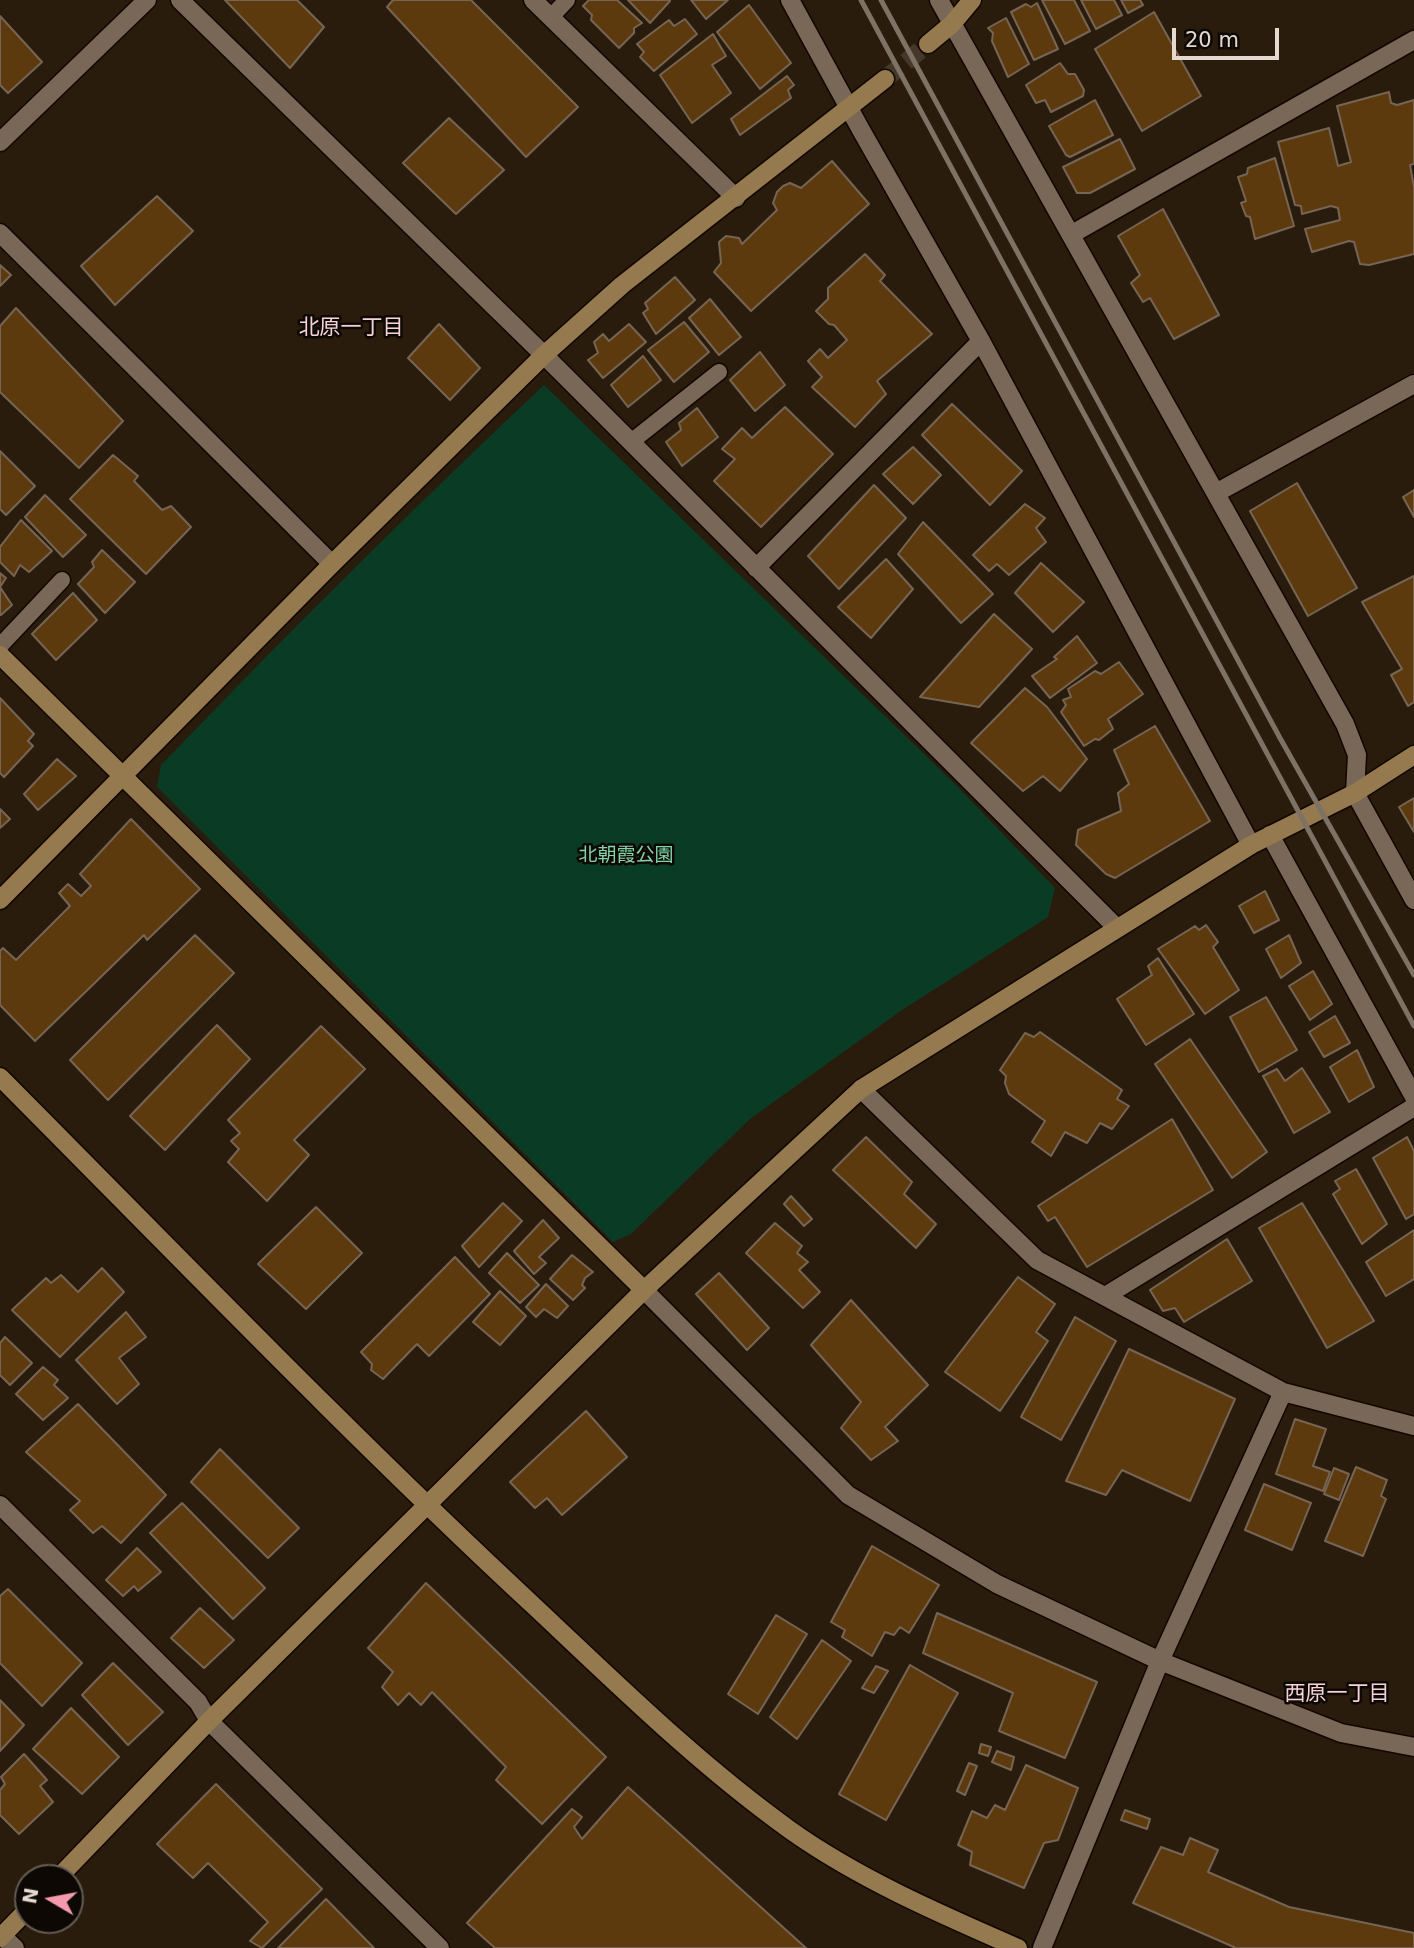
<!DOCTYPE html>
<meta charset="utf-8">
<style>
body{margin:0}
#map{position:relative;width:1414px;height:1948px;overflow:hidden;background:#291c0d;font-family:"DejaVu Sans",sans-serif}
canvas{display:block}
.north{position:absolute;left:14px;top:1864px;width:70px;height:70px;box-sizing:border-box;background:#0d0803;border:2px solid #635c55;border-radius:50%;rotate:280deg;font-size:19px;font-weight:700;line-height:28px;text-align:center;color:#e3d9d0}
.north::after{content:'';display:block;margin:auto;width:24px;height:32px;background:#f39aac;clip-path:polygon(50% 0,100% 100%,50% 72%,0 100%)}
.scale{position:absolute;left:1172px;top:28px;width:107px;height:32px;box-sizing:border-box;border:4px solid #e3d9d0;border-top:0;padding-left:9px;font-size:21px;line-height:24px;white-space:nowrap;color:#e3d9d0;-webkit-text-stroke:5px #0d0803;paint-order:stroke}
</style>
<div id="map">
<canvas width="1414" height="1948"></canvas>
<div class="north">N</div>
<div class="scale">20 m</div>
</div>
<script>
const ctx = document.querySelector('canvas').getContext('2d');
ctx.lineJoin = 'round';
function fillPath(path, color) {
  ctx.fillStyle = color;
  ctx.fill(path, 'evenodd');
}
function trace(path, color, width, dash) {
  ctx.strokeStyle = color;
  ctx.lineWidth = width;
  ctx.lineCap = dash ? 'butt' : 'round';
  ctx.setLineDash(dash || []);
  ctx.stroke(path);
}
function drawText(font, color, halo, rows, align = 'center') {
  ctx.font = font + ' "DejaVu Sans","Noto Sans JP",sans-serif';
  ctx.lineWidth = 5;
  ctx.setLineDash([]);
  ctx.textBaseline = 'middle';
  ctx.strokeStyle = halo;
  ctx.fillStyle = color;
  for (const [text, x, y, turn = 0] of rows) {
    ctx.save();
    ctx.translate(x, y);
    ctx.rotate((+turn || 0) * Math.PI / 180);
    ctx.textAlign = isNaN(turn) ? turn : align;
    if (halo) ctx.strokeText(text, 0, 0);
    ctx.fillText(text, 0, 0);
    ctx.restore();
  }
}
fillPath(new Path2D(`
 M544,385L954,783L1055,888L1048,917L902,1010L750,1119L631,1234L613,1242L157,787L161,765C286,635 413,508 544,385Z`), '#0a3b25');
const building = new Path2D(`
 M225,0H297L324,27L290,68Z
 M393,0H471L578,107L526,157L387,7Z
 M589,0H617L642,23L634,28V33L619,48L591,20L592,15L583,6Z
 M628,0H670V1L650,23Z
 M691,0H728L706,19Z
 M1042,0H1074L1090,31L1065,44Z
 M1081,0H1114L1122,15L1096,29Z
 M1121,0H1140L1143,5L1128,13Z
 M1037,3L1058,49L1034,60L1011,12L1026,4L1031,7Z
 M749,5L791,63L760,89L717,32Z
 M1154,12L1201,96L1142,131L1095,49Z
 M0,16L42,62L8,93L0,85Z
 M1006,18L1029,64L1008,77L992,41L993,33L988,28Z
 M685,19L697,34L654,71L640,57L644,52L637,44L669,20L674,26Z
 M713,34L726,56L712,65L731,93L692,123L660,75Z
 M1060,63L1068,74H1075L1084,90L1083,96L1051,112L1045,100L1036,103L1026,85Z
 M787,76L794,85L788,90L791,98L740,135L731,119Z
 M1389,92L1391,103L1397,105L1414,100V164L1410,165L1414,187V254L1369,265L1360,264L1354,242L1349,241L1312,252L1305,229L1340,220L1338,208L1331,206L1302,214L1301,206L1295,205L1278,142L1329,128L1338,166L1351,162L1337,106Z
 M1095,100L1113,135L1070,157L1066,155L1049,126Z
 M449,118L504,170L456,214L403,163Z
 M1120,139L1135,169L1090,193H1077L1063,167Z
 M1275,158L1294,226L1255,239L1250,217L1246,216L1241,203L1246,201L1238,177L1247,174L1248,168Z
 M832,161L869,204L751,311L714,272L721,263L719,242L726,236L739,238L742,244L777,210L773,203L777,192L783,186L790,183L801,188Z
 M157,196L193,231L115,305L81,266Z
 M1163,209L1219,315L1174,339L1150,298L1143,302L1131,283L1140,275L1118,236Z
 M865,254L885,275L880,281L932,334L877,381L886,394L855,427L812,387L822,377L808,361L820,349L828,358L847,340L834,325L829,324L816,311L828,299V288Z
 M0,265L11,275L0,286Z
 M675,277L695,300L656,334L643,313L648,309L645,303Z
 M710,299L741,337L719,355L689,318Z
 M16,308L123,421L79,468L0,392V326Z
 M684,322L709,352L674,382L648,350Z
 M439,324L480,368L450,400L408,358Z
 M629,324L646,342L603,378L588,360L598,353L594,342L603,334L609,341Z
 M760,352L785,385L755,411L730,380Z
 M643,356L661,380L628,407L611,385Z
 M952,404L1022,471L990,505L922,435Z
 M785,407L833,454L761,527L714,481L735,459L722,449L742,428L752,438Z
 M697,408L718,437L682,466L666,442L681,430L679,423Z
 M913,447L941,475L913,504L883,474Z
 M0,451L35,486L6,515L0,509Z
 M113,455L138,476L134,481L162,510L171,506L191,527L146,574L70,499Z
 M1297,483L1357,588L1308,616L1250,511Z
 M874,485L906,518L839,589L808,556Z
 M1414,490V517L1403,497Z
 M45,495L86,535L63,557L25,517Z
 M1025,504L1045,518L1036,528L1046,542L1009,575L997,564L989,571L973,555Z
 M21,520L52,551L29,572L20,565L14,576L0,562V547Z
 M923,522L993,594L961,623L898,554Z
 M102,550L135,582L105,613L78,584L94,567L92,562Z
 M886,559L913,589L871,638L838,607Z
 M1041,563L1084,602L1053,632L1015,593Z
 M0,573L6,578L0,587L12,605L1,615H0Z
 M1414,576V702L1408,706L1391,675L1402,669L1362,602Z
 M73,593L97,620L56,660L32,634Z
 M994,614L1032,649L979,707L920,697Z
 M1077,636L1097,663L1050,698L1032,676L1057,659L1054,657Z
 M1119,662L1143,694L1108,719L1113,729L1099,740L1095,739L1084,746L1061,712L1066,705L1063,700L1071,697L1068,689L1095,671L1101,674Z
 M1025,688L1047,707L1087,759L1060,791L1043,776L1023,791L971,743Z
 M0,698L34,734L28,741L33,746L4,777L0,773Z
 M1155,726L1210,821L1115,878L1106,874L1076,845L1078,830L1121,811L1118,793L1129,784L1114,750Z
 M57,759L76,776L38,810L24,794Z
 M1414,798V832L1399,807Z
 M0,809L10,819L0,828Z
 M131,819L200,889L147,940L144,935L35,1041L0,1005V951L3,948L16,960L70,906L59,893L68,884L81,896L91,886L80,874Z
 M1265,891L1279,920L1254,933L1239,906Z
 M1206,925L1218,942L1213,947L1239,990L1205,1014L1158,949L1195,926L1199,930Z
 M195,935L234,973L108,1100L70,1060Z
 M1289,935L1301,963L1281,978L1266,949Z
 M1158,958L1194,1014L1146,1045L1117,999L1152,975L1148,966Z
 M1313,971L1332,1004L1310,1020L1289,986Z
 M1266,997L1297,1050L1259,1072L1230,1017Z
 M1335,1016L1350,1043L1324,1057L1309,1032Z
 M217,1025L250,1059L165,1150L130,1116Z
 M321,1026L365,1069L294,1140L309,1155L267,1201L228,1162L239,1149L231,1141L240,1133L228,1120Z
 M1040,1032L1122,1090L1117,1099L1129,1106L1112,1129L1100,1123L1087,1143L1065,1132L1051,1156L1032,1142L1045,1121L1009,1094L1005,1083L1006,1076L1000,1070L1025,1033L1034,1037Z
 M1190,1039L1267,1152L1232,1178L1155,1064Z
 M1357,1050L1374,1087L1349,1102L1330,1067Z
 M1302,1068L1330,1112L1294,1133L1263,1076L1277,1069L1285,1081Z
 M1172,1119L1213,1190L1087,1267L1055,1217L1048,1221L1038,1206Z
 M866,1137L912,1182L904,1194L936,1224L916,1248L833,1170Z
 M1407,1137L1414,1151V1214L1406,1219L1373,1158Z
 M1356,1169L1387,1224L1362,1244L1333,1194L1340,1189L1335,1181Z
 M791,1196L812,1219L804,1226L784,1204Z
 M503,1203L522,1221L479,1267L462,1246Z
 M1302,1203L1374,1321L1327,1348L1259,1228Z
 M316,1207L362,1253L306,1309L258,1264Z
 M543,1220L559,1238L539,1257L546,1263L534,1274L514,1251Z
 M775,1223L802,1246L797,1253L808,1262L799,1270L820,1292L803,1308L746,1253Z
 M1414,1230V1279L1386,1296L1366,1262Z
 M1227,1239L1252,1281L1184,1322L1175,1308L1163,1311L1150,1290Z
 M507,1253L539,1285L520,1303L489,1273Z
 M572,1255L593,1272L585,1278L582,1285L585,1288L573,1300L550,1279Z
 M455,1257L490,1294L429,1356L417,1344L383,1379L371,1370L372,1364L361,1352Z
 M102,1268L124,1292L60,1357L12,1310L46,1278L51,1283L61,1275L78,1292Z
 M719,1273L769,1328L747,1350L696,1294Z
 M1018,1277L1055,1304L1036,1332L1048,1341L1000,1411L945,1372Z
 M546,1284L568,1306L557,1318L544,1309L536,1317L526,1307Z
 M500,1291L526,1316L500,1345L473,1322Z
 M851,1300L928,1385L885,1427L898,1441L871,1460L841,1428L861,1402L811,1345Z
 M126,1312L146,1337L119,1358L139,1384L117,1404L76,1360Z
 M1075,1317L1116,1341L1061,1440L1021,1417Z
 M5,1337L32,1363L10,1385L0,1375V1343Z
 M1129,1349L1235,1399L1190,1501L1122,1470L1106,1495L1066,1481Z
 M43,1367L58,1380L54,1385L68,1398L43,1420L16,1394Z
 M78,1404L166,1495L121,1543L102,1526L93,1533L70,1510L80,1501L26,1452Z
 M586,1411L627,1457L562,1515L547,1498L535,1508L510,1482Z
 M1295,1419L1326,1429L1313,1466L1330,1472L1323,1491L1276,1474Z
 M220,1449L299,1528L268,1558L191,1482Z
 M1356,1467L1387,1480L1381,1496L1386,1499L1363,1556L1325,1541Z
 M1334,1468L1349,1474L1339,1500L1324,1494Z
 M1264,1484L1311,1503L1292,1550L1245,1530Z
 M182,1503L265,1588L233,1619L150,1533Z
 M872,1546L939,1585L909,1633L900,1627L894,1635L885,1632L872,1656L842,1637L845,1630L831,1622Z
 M137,1548L161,1572L138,1591L134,1586L123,1596L106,1580Z
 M426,1583L606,1757L542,1824L496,1780L506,1767L432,1692L421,1705L409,1693L398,1705L382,1687L393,1672L368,1648Z
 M8,1589L82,1663L42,1706L0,1663V1596Z
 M200,1608L234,1640L204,1668L171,1638Z
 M937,1613L1097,1682L1065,1758L999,1731L1013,1693L923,1653Z
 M776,1615L807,1634L758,1714L728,1694Z
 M822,1640L851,1661L797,1739L770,1717Z
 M113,1663L163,1712L128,1745L82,1695Z
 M910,1665L958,1693L886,1820L839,1794Z
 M876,1666L888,1671L874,1693L862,1688Z
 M0,1700L24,1725L0,1751Z
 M71,1708L119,1757L82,1794L33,1749Z
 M981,1744L991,1747L988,1756L979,1753Z
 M997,1751L1014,1757L1011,1770L992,1762Z
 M24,1754L47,1780L40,1786L53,1802L19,1834L0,1815V1790L5,1784L1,1777Z
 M969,1763L977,1766L965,1795L957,1791Z
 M1026,1765L1078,1788L1058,1840L1044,1843L1024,1888L970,1865L972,1852L958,1845L972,1811L987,1818L995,1805L1005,1810Z
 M216,1784L322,1889L262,1948L250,1941L268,1922L208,1863L193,1878L157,1844Z
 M628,1787L806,1948H495L467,1923L572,1809L582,1817L574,1827L582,1839Z
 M1125,1810L1150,1819L1147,1829L1121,1820Z
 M1190,1838L1218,1850L1208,1872L1289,1907L1414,1933V1948H1236L1133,1903L1161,1847L1183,1855Z
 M326,1899L374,1948H278Z`);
fillPath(building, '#5d3a0e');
trace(building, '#766554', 2);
trace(new Path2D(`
 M885,79L928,44`), '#45382a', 18, [18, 9]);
const lane = new Path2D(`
 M551,17L567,0
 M631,442L719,372
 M0,646L62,580`);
const street = new Path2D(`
 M180,0L544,355L1117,928
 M533,0L736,198
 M790,0L861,130L981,341L1251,845
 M939,0L1345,724L1357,755L1355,793L1414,900
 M0,142L147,0
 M0,233L332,564
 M1072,234L1414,40
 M1216,493L1414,384
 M756,568L981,341
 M1270,835L1414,1097
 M861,1089L1037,1260L1283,1392L1414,1426
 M644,1290L848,1495L997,1584L1160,1661L1341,1733L1414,1747
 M1107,1295L1414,1107
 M0,1505L198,1702L209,1721L440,1948
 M0,1934L15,1948
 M1042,1948L1160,1661L1283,1392`);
const secondary = new Path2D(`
 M928,44L952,24L972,0
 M0,655L644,1290
 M0,900L332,564L544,355L622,285L885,79
 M0,1077C177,1255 351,1436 535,1607C617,1684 698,1764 790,1830C859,1879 940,1914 1018,1948
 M58,1878L209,1721L644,1290L861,1089L1251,845L1355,793L1414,755
 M0,1938L28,1909`);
trace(lane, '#120600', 19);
trace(street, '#120600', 21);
trace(secondary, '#120600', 21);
trace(lane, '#796858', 16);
trace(street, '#796858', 18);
trace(secondary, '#947a4e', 18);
trace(new Path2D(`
 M861,0L1414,1026
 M881,0L1280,738L1414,975`), '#7d7265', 5);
drawText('19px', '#82d5a8', '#0d0803', [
 ["北朝霞公園",626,856]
]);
drawText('21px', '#f5d2d8', '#0d0803', [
 ["北原一丁目",351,329],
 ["西原一丁目",1337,1695]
]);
</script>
